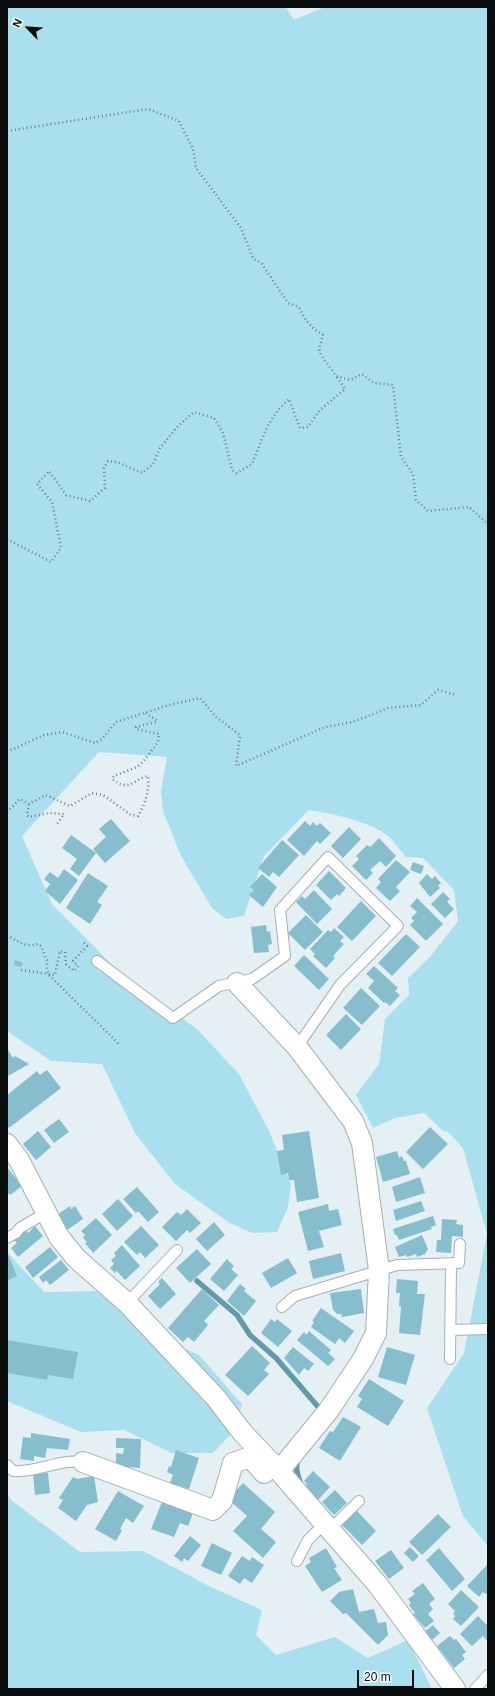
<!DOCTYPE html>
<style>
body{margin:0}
#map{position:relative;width:495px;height:1696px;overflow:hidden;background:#e4f0f3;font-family:Helvetica,sans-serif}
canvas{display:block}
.frame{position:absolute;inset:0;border:8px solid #080c0d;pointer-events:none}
.north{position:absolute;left:8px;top:8px;width:40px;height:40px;-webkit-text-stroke:3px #f5fcfe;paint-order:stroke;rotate:295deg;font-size:11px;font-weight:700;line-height:16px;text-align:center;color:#080c0d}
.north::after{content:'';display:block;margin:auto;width:14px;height:18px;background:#080c0d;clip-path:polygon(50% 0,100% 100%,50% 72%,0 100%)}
.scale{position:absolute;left:357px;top:1670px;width:57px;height:18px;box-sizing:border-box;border:2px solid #080c0d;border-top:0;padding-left:5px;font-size:12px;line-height:14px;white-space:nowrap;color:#080c0d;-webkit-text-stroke:3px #f5fcfe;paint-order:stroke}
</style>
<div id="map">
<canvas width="495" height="1696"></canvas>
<div class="frame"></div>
<div class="north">N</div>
<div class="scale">20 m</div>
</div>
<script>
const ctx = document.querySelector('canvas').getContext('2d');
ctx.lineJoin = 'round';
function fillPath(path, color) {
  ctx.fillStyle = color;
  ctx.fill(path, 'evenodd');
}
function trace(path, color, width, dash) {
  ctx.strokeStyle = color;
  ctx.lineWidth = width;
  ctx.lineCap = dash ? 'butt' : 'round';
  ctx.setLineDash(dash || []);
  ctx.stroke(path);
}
fillPath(new Path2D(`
 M7,7H286L294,20L325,7H488V1546L463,1516L427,1408L464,1353L487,1234L463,1148L448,1132L443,1131L424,1113L395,1118L373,1128L356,1095L379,1064L385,1019L409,995L408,978L429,958L458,921L454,890L423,858L406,857C400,850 394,842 388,836C373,822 329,813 309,810L264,856L244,916L226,919L212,908L181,856L163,811L161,791L167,757L99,752L22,836L52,904L140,993L167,1007L197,1029L239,1074L269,1131L291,1184L288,1207L277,1232L252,1233L228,1222L175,1184L135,1133L102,1064L51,1061L7,1031Z
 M7,1252L44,1292L104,1291L143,1330L199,1355L242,1404L235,1430L213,1453H172L124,1430L81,1432L7,1401Z
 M7,1493L11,1500L80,1552L143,1551L213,1588L262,1610L256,1635L276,1655L335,1637L368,1658L408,1640L432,1689H7Z`), '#aae0ee');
trace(new Path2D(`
 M197,1281L237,1315L250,1335L276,1358L320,1409L322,1413
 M299,1458C294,1466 298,1476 301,1485`), '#629aa9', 5.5);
fillPath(new Path2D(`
 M111,819L130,841L105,863L93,849L106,837L99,829Z
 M305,821L310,826L313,822L317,826L320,823L331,833L320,844L317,841L304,856L287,840Z
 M349,827L361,839L343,858L331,846Z
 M71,835L96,853L79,876L70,869L77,859L62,848Z
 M379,838L396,856L386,867L380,861L370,870L373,873L366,880L352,866L359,859L356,856L367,845L370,847Z
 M282,840L299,855L279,877L273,872L269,877L258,868Z
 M396,860L410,872L396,887L400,891L390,901L376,888L381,882L378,879Z
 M413,862L424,866L421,874L410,870Z
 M64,869L78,880L60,904L45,891L50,884L44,879L50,872L58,878Z
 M329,871L346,888L339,896L337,894L331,900L316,885Z
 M88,873L108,886L97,902L102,905L90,924L66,908Z
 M262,874L277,887L263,907L249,895L254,890L250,887Z
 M427,874L432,879L435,876L441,883L438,886L440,888L430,897L419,883Z
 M314,890L332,909L317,924L296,902L302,896L305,899Z
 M443,892L450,899L447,902L454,909L445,918L431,904Z
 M417,898L443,924L426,941L410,925L414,921L411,918L417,912L410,906Z
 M361,901L376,916L352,941L337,927Z
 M306,915L323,932L305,950L288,933Z
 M266,925L267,932L270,931L272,944L268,945L269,952L254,953L251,927Z
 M334,928L344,937L340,941L344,944L333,956L335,958L326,968L313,956L315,954L310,949L328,930L331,932Z
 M406,934L420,947L392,976L378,963Z
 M304,955L329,979L319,990L294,966Z
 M15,960L23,963L21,967L14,965Z
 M374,966L398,988L395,991L400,995L390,1006L385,1002L384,1003L368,988L374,981L366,974Z
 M361,988L380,1006L362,1025L343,1008Z
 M346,1014L361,1029L341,1050L326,1035Z
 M7,1048L13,1058L15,1056L29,1064L8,1076L7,1073Z
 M47,1070L61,1088L9,1128L7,1125V1095L37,1071L40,1075Z
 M59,1119L69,1132L54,1143L44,1130Z
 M430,1127L448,1144L423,1169L406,1152Z
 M38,1131L51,1147L36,1160L23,1144Z
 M309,1131L319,1198L297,1202L294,1180H289L288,1173L281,1175L277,1151L284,1150L282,1135Z
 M397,1151L399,1158L402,1156L404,1161H406L410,1174L383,1182L376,1157Z
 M7,1167L22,1186L10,1195L7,1192Z
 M420,1177L425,1193L396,1202L392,1187Z
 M137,1187L159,1212L148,1222L138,1211L136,1213L123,1199Z
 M118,1199L133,1216L117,1231L102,1214Z
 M421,1201L425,1211L396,1221L393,1210Z
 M328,1204L329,1211L338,1209L342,1225L319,1231L324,1247L308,1251L298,1212Z
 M70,1206L71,1209L75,1206L83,1219L67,1230L57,1215Z
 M187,1209L201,1223L190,1233L187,1230L176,1241L162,1227L177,1212L181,1215Z
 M433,1216L436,1225L431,1227L432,1229L399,1240L397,1235H395L393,1229Z
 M96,1218L112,1235L93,1253L85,1243L87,1242L83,1238L85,1235L81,1231Z
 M442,1219L457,1220L456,1224L463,1225V1237L452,1236L451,1253L436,1252L437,1240H441Z
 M214,1222L225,1235L207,1251L196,1239Z
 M35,1226L43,1236L18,1257L11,1248L17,1243L13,1239L25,1229L28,1233Z
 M141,1226L159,1245L145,1258L140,1252L137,1255L124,1242Z
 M422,1235L428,1249L425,1254L417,1257L416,1254L407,1257L406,1255L399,1257L395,1247Z
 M122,1245L140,1266L125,1280L117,1271L115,1273L110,1268L114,1264L111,1260L116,1256L114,1253Z
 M50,1247L58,1257L33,1278L25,1267Z
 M197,1249L211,1264L190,1283L176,1268Z
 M7,1252L17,1276L7,1281Z
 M341,1253L345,1271L313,1279L309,1261Z
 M288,1258L297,1273L271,1288L262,1273Z
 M227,1259L234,1266L231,1269L238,1275L224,1291L210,1279Z
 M61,1260L69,1270L50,1285L46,1280L43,1283L39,1277Z
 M162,1278L176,1294L160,1309L148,1296L160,1284L158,1282Z
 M397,1279L418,1281L417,1294H425L420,1335L399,1333L401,1306H399L400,1293H396Z
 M240,1284L246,1289L244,1291L256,1301L244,1316L227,1301Z
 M202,1289L219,1305L204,1321L208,1325L194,1342L188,1337L183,1342L168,1328Z
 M361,1289L364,1313L342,1317L341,1314H337L333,1310L330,1293Z
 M321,1308L354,1331L345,1343L339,1338L335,1344L311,1327L314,1322L312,1321Z
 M271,1319L275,1322L277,1319L292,1331L278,1347L261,1333Z
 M309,1331L331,1350L328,1353L335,1359L328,1366L297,1340L304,1332L306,1335Z
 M7,1340L78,1352L73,1379L48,1375L47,1380L7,1373Z
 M252,1346L270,1363L264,1370L269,1374L248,1396L225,1375Z
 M293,1347L314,1364L308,1371L304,1368L299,1375L284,1358Z
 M387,1347L415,1355L406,1385L378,1377Z
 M369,1379L404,1401L388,1426L357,1407L362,1399L358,1396Z
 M343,1417L361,1427L340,1461L319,1448L330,1431L333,1432Z
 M31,1433L70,1439L68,1450L47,1448L45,1458L34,1456V1461L20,1459L23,1437L31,1438Z
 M116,1438L141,1439L140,1468L122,1467V1465H116V1453L123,1454L124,1448H116Z
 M176,1450L199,1458L189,1489L170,1483L173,1475L167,1472L169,1466L171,1467Z
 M313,1471L330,1487L318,1500L304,1487L307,1484L304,1481Z
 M48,1473L50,1493L35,1495L33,1474Z
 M94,1476L98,1502L87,1505L76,1521L58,1508L63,1500L59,1498L73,1477L77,1479Z
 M243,1483L275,1512L261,1529L276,1542L263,1558L233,1531L247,1516L228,1499Z
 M335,1490L347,1503L334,1515L322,1502Z
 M118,1491L144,1506L133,1523L126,1518L120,1529L122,1530L116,1541L95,1529Z
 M162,1502L193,1513L188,1526L180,1523L174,1537L151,1529Z
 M356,1510L376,1531L362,1545L341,1524Z
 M438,1514L451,1527L422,1555L409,1542Z
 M190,1536L201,1545L188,1561L184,1558L182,1562L174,1556Z
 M212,1543L232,1553L221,1575L201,1566Z
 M410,1547L419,1556L413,1562L404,1553Z
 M326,1548L337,1567L334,1568L342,1580L322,1592L305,1566L311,1562L309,1558Z
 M439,1548L465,1579L452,1591L426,1560Z
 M391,1550L404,1568L389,1579L375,1561Z
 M242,1556L250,1561L252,1557L264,1565L252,1583L244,1578L240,1584L228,1576Z
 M487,1565L488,1592L486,1594L483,1592L479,1597L467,1586Z
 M423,1583L435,1599L429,1604L433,1609L428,1614L434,1621L425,1628L413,1614L415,1613L409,1605L411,1603L408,1599L415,1594L412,1591Z
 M353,1589L359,1612L374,1609L378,1623L386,1622L388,1635L378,1645L346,1613L343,1614L330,1601L339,1592Z
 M461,1590L479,1607L461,1626L453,1619L455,1616L453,1614L455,1611L448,1604Z
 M478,1616L488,1626V1642L483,1636L472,1646L460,1634Z
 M433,1625L440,1633L431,1641L424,1632Z
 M450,1636L454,1640L456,1639L466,1652L462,1655L465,1659L454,1668L437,1646Z`), '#86becd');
const service = new Path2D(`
 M97,961L173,1018L219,986L252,979L285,956L280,910L328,857L398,926L340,985L297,1047
 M7,1238L16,1233L20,1228L47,1212
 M127,1303L177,1250
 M282,1307L295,1296L397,1265L459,1263L460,1244
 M450,1330L488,1329
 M450,1359L451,1263
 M7,1465L13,1471C37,1473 58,1459 83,1462
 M329,1530L359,1501
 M297,1561L308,1540L324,1524
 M475,1689L488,1675`);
const minor = new Path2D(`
 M237,983L297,1047L353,1121L362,1143L379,1270L376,1333L363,1359L329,1410L279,1471
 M7,1144L19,1160L59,1237L76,1258L127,1303L216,1398L242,1432L279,1471L378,1585L455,1689
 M83,1462L213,1510L222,1501L233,1463L250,1457L264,1473L266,1471`);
trace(service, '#a5b0b3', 12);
trace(minor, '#a5b0b3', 22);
trace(new Path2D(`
 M7,131L148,109L179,121L193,149L196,168L241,228L253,258L262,264L288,303L299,307C304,319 311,328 323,335L319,349L321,355L336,376L350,380L362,374L374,383L393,385L401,457L413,474L416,500L428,511L469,507L488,524
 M7,539L51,562L61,548L52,502L37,484L49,471L66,495L90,501L105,488L104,468L108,461L117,462L142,473L153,464L160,448L177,427L194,412L214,418L223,433L232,470L237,473L252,464L267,427L278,410L289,399L300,428L308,427L320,410L345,389L336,376
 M7,752L44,735L62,732L95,743L102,739L116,722L169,705L200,698L216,717L240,735L236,766L325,727L353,722L388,708L421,705L438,690L457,695
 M29,804L27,815L29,817L50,813L64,814L57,824
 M7,812L20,799L29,804L46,795L70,806L92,793L103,795L131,815L138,816C145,805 150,789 148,776C133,779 130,793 112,779L114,776L137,767L143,762L158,742L159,734L136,729V727L156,722L157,720L143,712
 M7,935C17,941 26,948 38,944L41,946L47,961V971L49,975L120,1045
 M21,970L55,975L60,951L65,952L66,964L74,971L78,966L73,961L87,946L82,941`), '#767e80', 2.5, [1, 3]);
trace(service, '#fff', 10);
trace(minor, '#fff', 20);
</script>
